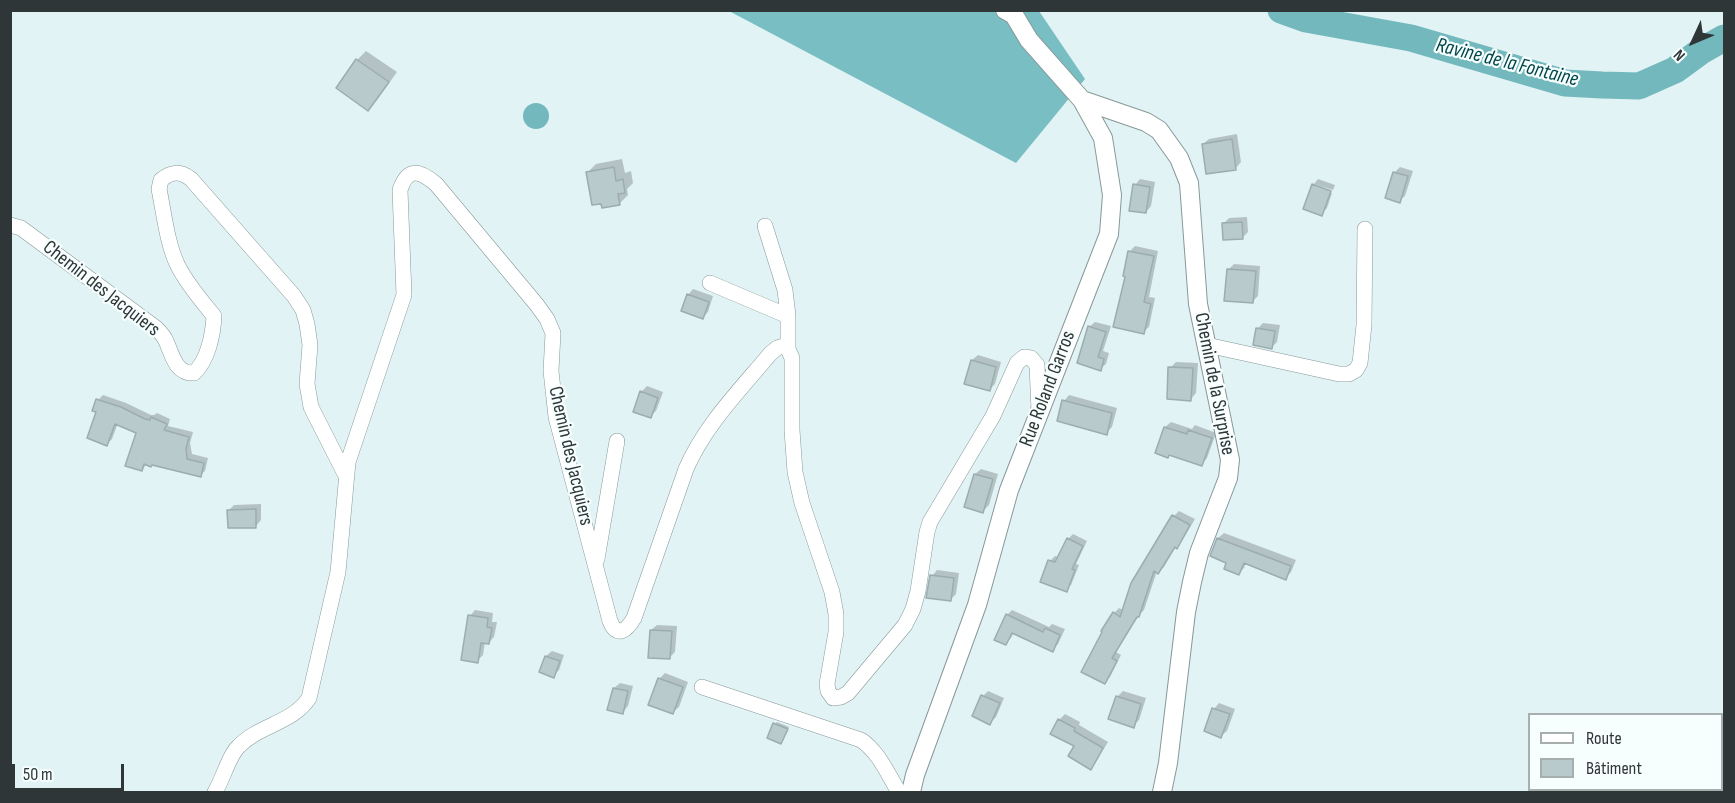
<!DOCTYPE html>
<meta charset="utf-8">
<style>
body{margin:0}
#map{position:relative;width:1735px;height:803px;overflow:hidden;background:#e1f3f4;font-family:"Sofia Sans Condensed",sans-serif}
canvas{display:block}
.frame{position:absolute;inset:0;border:12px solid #2f3637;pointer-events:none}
.legend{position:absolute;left:1528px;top:713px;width:195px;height:78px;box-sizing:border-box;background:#f7fefe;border:2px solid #a7aeae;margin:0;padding:8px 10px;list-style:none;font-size:18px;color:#2f3637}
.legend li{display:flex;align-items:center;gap:12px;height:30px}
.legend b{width:30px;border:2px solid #a7aeae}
.north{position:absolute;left:1663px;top:12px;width:60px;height:60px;-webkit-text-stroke:4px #f7fefe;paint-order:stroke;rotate:226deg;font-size:16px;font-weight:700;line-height:24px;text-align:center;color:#2f3637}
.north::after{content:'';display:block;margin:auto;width:21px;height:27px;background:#2f3637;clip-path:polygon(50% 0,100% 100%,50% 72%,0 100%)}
.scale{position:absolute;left:12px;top:764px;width:112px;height:27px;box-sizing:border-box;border:3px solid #2f3637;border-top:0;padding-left:8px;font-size:18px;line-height:21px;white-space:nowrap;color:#2f3637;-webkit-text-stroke:4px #f7fefe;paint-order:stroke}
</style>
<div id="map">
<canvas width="1735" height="803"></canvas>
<div class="frame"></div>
<ul class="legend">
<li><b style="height:8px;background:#fff"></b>Route</li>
<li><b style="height:16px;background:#b9cacc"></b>Bâtiment</li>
</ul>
<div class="north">N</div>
<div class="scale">50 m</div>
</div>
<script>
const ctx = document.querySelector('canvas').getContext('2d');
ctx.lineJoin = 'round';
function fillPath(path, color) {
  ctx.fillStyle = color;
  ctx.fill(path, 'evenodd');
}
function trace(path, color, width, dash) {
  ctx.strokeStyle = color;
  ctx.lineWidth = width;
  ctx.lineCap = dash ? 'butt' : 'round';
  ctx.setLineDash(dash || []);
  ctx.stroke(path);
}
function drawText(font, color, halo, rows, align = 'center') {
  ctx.font = font + ' "Sofia Sans Condensed",sans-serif';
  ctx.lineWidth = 4.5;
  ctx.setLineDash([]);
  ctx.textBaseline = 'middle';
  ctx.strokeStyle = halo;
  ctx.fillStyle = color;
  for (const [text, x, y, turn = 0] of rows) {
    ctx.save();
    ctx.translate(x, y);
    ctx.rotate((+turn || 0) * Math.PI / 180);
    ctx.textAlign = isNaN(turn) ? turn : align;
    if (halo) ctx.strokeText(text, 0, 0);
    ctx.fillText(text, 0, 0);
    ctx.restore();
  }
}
fillPath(new Path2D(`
 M729,11H1039L1085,79L1016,163Z`), '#79bec3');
fillPath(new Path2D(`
 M523 116a13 13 0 1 1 26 0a13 13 0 1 1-26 0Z`), '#73b8bd');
fillPath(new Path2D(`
 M366,51L397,72L377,100L368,109L338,87L357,60Z
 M1237,134L1241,162L1236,168L1203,144L1209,139Z
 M622,159L625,173L631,171L633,183L627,189L628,195L619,204L588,172L596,164Z
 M1400,167L1413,171L1405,196L1399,201L1387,197L1395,172Z
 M1140,179L1155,182L1151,206L1146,212L1135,185Z
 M1318,179L1335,185L1333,190L1314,184Z
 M1314,184V187L1332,193L1327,208L1321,214L1313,185Z
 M1247,217L1248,232L1242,238L1224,223L1229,218Z
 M1135,246L1158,251L1149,297L1155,298L1149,327L1143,332L1127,276L1129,252Z
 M1234,264L1260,266L1258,296L1252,302L1228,270Z
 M693,289L713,296L708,312L702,318L688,295Z
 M1095,322L1111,326L1103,351L1109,353L1106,364L1100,369L1089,327Z
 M1263,323L1280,325L1277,342L1271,348L1258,328Z
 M978,355L1001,362L995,384L989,390L972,360Z
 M1176,362L1198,363L1196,393L1191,399L1170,368Z
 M647,386L663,392L656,411L650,416L641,392Z
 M103,395L126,403L151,415H154L157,413L170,419L168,426L193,432L190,443L192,454L208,458L205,471L200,475L152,464L146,465L142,470L138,433L118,423L112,439L107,444L98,411V400Z
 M1069,395L1117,408L1112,427L1106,433L1064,401Z
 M1171,422L1192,429L1195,425L1216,433L1207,458L1202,464L1170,454L1157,452L1165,427Z
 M981,469L998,474L989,505L983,511L975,474Z
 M261,504V520L256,526L229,510L234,505Z
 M1179,511L1195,519L1182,541L1176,546L1164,567L1157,571L1144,610L1138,616L1116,652L1121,655L1110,677L1105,683L1114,613L1119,608L1123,610L1174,516Z
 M1224,533L1296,560L1291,572L1285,578L1246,562L1244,568L1239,573L1228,562L1212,556L1218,538Z
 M1073,534L1087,541L1076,564L1079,565L1071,585L1066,590L1050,561L1055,556L1059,557L1068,539Z
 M937,570L959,573L956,594L951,599L932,576Z
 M475,610L493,613L492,622H497L494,637L489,642H485L483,655L477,661L470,616Z
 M1012,610L1049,627L1052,624L1065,629L1058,644L1052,650L1014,632L1011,638L1006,643L1007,615Z
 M657,625L677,626L675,652L670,657L651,630Z
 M552,651L564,655L559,670L553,676L541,671L546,656Z
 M665,673L688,682L679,707L673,712L659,679Z
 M620,683L633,686L628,706L623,712L614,688Z
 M988,691L1004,698L996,717L990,723L983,696Z
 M1123,691L1146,698L1139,720L1133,726L1110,719L1118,696Z
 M1219,703L1235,709L1227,731L1221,736L1214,709Z
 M1065,714L1080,722L1079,725L1108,742L1096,762L1090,768L1059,720Z
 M777,722L789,727L781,742L775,724Z`), '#0003');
trace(new Path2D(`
 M1281,10L1306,19L1411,38L1565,83L1602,85L1639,86L1675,70L1701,51L1724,38`), '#73b8bd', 27);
const building = new Path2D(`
 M356,59L389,82L368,111L336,88Z
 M1232,139L1236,170L1206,174L1202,144Z
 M614,167L616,181L623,179L625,193L618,194L620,205L602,208L601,204L592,205L586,172Z
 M1393,172L1408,176L1400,203L1385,198Z
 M1133,184L1150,187L1146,213L1129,211Z
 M1312,184L1331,191L1322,216L1303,209Z
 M1242,222L1243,239L1223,240L1222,223Z
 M1128,251L1154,256L1144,302L1151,304L1144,334L1113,327L1125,277L1123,276Z
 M1227,269L1256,271L1253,303L1224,301Z
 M687,294L709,302L703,319L681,311Z
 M1088,326L1106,332L1098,357L1104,359L1101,371L1077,363Z
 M1256,328L1275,331L1272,349L1253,345Z
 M971,360L996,367L990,391L964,384Z
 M1168,367L1193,368L1191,401L1167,399Z
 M640,391L658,398L651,418L633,412Z
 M96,399L121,407L145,419L150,420L151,417L167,424L164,430L189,437L186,449L187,459L204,463L201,477L152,465L151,467L144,464L142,471L125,466L136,433L115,424L107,446L87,438L96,412L92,411Z
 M1062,400L1112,413L1107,435L1057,421Z
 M1164,427L1187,434L1188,430L1212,438L1202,466L1169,455L1168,458L1155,453Z
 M974,474L993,479L983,513L964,507Z
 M256,509V528H228L227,510Z
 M1172,515L1190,525L1177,549L1175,547L1158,574L1154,571L1139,617H1137L1112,658L1117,661L1105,684L1081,672L1102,632L1101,631L1113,612L1120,617L1131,583Z
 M1067,538L1083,546L1072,569L1075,570L1067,592L1040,582L1048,560L1055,562Z
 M1217,538L1291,566L1286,580L1244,563L1239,575L1224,569L1226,563L1210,556Z
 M930,575L954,578L951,601L926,598Z
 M1006,614L1043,632L1045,628L1060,635L1053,652L1012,633L1006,645L994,640Z
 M468,615L488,618L487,627L492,628L489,644L481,643L478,663L461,660Z
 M650,630L672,631L670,659L648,658Z
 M545,656L560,661L554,678L539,672Z
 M658,678L683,687L673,714L648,705Z
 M613,688L628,691L623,714L607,710Z
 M981,695L1000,703L990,725L972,716Z
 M1116,696L1141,704L1134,728L1108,719Z
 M1212,708L1230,714L1221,738L1204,731Z
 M1058,719L1075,728L1074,731L1103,748L1091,770L1068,756L1074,746L1050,734Z
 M773,723L788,729L781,744L767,738Z`);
fillPath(building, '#b9cacc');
trace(building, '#9badae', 1.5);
const minor = new Path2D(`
 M10,225L21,228L156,328C159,331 163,335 165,339C172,352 174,374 194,373C208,360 213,335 214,316C201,300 187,284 178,266C167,244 164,213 159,189L161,180C172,171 180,171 191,179L294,296L303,310L307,324L310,345L307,384L311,407L346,476
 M765,226L785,290L788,316V349
 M710,283L788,316
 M1207,345L1339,374H1349L1356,370L1360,363L1364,325L1365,229
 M597,559L617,441
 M702,687L861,740C879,752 888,775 899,792
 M215,792C223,779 229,755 239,746C259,725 293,723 309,698L338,572L348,462L404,295L400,190C408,166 420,171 436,184L537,305L547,319L553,333L551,371L556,417L610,621C617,639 627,630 634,618L686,469C705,425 740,390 770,354L777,348L783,346L788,349L792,358V430L795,472L802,503L832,592L836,614V632L827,684L828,691L833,698L841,697L848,693L905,625L913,609L918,591L927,532L930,522L993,416L1017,363L1024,357L1031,358L1037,365L1039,411`);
const major = new Path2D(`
 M1082,100L1146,122L1159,130L1179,158L1189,183L1198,304L1230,460L1228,478L1199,553L1192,582L1186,612L1168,763L1162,792
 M911,792L915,775L977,605L1009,490L1109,234L1112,195L1103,138L1082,100L1029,40L1014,15L1005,10`);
trace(minor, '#879899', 16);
trace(major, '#879899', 20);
trace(minor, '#fff', 15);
trace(major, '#fff', 18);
drawText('20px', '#2f3637', '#f7fefe', [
 ["Chemin des Jacquiers",101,289,38],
 ["Chemin de la Surprise",1214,384,79],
 ["Rue Roland Garros",1048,389,-69],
 ["Chemin des Jacquiers",570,456,77]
]);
drawText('italic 21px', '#01464a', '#f7fefe', [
 ["Ravine de la Fontaine",1507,63,14]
]);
</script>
